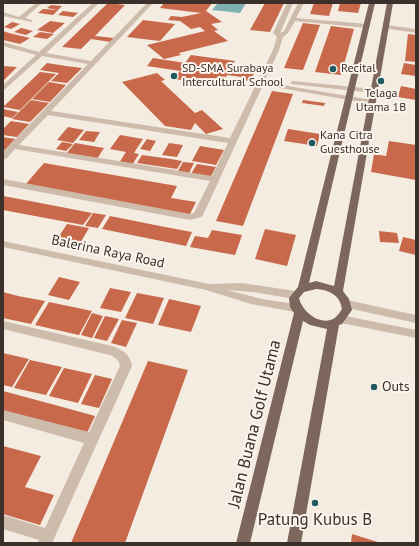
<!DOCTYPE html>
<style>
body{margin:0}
#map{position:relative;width:419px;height:546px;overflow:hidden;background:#f4ebe1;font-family:"PT Sans",sans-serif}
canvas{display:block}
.frame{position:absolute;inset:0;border:4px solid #3b302b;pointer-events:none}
</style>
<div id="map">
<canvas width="419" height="546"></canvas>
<div class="frame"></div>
</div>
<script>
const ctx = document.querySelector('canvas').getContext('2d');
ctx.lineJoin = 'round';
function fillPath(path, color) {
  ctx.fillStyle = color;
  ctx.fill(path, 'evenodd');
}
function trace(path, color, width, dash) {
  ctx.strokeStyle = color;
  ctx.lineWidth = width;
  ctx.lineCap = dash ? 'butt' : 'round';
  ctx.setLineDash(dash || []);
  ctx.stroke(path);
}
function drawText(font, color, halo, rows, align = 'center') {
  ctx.font = font + ' "PT Sans",sans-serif';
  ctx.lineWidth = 4;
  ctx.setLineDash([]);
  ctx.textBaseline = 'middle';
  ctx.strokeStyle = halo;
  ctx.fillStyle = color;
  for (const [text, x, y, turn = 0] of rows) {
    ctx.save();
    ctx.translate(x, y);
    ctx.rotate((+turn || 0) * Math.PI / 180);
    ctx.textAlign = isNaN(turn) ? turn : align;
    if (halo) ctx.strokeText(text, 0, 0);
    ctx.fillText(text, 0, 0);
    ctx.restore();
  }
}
fillPath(new Path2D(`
 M218,3H246L240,13L212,10Z`), '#7fb0b2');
fillPath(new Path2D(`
 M108,3L125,5L95,36L114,38L111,42L91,39L81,49L62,47Z
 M164,3H212L206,11L222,22L211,24L218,30L214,31L228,41L179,53L181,55L164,59L147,45L205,31L200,27L191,29L180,21L168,20L171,16L182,17L201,13L160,8Z
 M265,3H284L270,32L250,30Z
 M314,3H333L329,16L310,14Z
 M340,3H361L358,13L338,11Z
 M51,5L62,6L58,10L47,8Z
 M43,9L58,10L53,15L38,13Z
 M63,11L78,13L73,17L58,15Z
 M143,20L175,24L160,41L127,37Z
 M50,21L65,23L53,33L37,30Z
 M12,22L20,24L11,29L4,27Z
 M303,23L320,25L303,70L284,68Z
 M331,26L354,29L341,75L315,72Z
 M21,28L33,31L26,35L14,32Z
 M3,31L9,33L30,38L20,44L3,40Z
 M40,32L54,34L47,39L33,37Z
 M408,34L416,35V62L405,61Z
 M191,55L235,61L229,71L245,73L246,71L255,72L250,81L241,80L242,77L227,75L221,85L174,79L180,71L147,66L153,58L185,63Z
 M47,63L66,66L82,68L67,83L51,81L59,73L40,70Z
 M404,63L416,65V76L401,74Z
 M3,66L17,67L3,81Z
 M40,72L56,74L20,110L3,107Z
 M157,73L165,80L161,81L195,113L202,110L223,129L206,134L195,123L191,130L165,126L122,82Z
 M49,82L66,85L50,102L32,99Z
 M401,86L416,89V100L398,97Z
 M272,91L293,94L243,226L216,221Z
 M31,100L49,103L30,122L12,119Z
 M303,100L325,103L324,106L302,103Z
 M3,109L18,112L12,118L3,116Z
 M11,121L29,124L17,137L3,135V129Z
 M68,127L84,130L73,143L57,140Z
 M288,129L320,134L317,146L284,141Z
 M86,131L100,132L94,142L79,140Z
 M120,135L143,139L134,153L139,154L132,165L119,163L126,152L110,149Z
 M3,137L15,139L3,152Z
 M147,139L156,141L150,151L140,149Z
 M389,141L416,145V180L371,172L374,154L386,156Z
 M62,142L73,144L66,151L56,149Z
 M75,143L104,148L97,159L66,154Z
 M169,143L183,145L177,157L162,155Z
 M200,146L224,150L216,165L192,161Z
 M142,155L171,159L182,161L177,169L137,163Z
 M183,162L194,163L189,173L178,171Z
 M44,163L177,186L171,198L196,202L189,216L25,185Z
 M197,164L216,167L210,178L191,174Z
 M3,196L30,201L92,213L83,225L3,210Z
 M93,213L106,215L98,228L85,226Z
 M110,216L160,226L192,232L186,246L102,229Z
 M67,224L89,228L79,245L56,241Z
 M265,229L296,235L287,266L255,259Z
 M212,230L242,235L235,255L190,247L195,236L208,238Z
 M379,231L397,233L399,243L380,242Z
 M403,237L416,240V255L399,251Z
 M59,277L80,282L69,300L48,295Z
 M110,288L131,292L121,312L100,308Z
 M3,292L18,296L45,301L31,324L3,318Z
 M137,293L164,298L153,324L125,318Z
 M169,299L201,306L191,332L158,325Z
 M49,302L92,311L79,335L35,325Z
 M92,313L103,316L92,338L81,335Z
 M105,316L119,319L107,341L94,338Z
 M122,320L137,323L126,347L111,343Z
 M3,353L29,359L12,387L3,385Z
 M30,360L62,367L46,395L14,388Z
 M148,361L188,370L125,543H71Z
 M64,368L92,374L78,403L49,396Z
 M95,375L112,379L99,408L81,404Z
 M3,391L55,405L95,416L85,437L3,414Z
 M3,446L41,456L25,487L54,495L40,525L3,514Z
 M352,534L381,543H351Z`), '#c8694b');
fillPath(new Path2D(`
 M36,3H42L25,18L32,20V22L3,16V12L19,17Z
 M93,3H99L46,53L91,61L147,3H153L51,111L230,138L273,50L277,37L273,33L287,3H293L280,33L284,31L298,3H304L296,18L367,24L370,26L367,28L295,21L288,33L283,37L279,50L264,82L372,100L376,102L372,104L263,85L203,215L201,217L190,220L3,185V179L190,214L194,213L210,181L15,149L6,159H3V152L88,64L42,56L3,91V85L36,55L3,46V42L39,52ZM48,115L228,143L212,176L19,145Z
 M386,25L416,29V33L384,28V26Z
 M293,81L374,89L377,91L374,93L291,84V82Z
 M3,241L209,284L242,283L295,291L299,292L300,295L299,298L295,299L253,292L227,290L262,299L295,304L299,305L300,308L299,311L295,312L251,304L206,290L3,247Z
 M347,300L416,315V323L343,307L342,304L343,301Z
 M340,315L416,330V338L336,322L335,319L336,316Z
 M3,321L112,346C123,350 130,354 132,366L52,543H38L39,540L3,529V515L45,528L84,443L3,420V410L89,432L120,366C119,360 116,358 110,355L3,329Z`), '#cdbbac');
fillPath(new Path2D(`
 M369,3H375L309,283L316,281L334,286L387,3H393L343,291L349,299L352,310L342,324L339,325L301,543H287L327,329L310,325L303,321L250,543H236L294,313L290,307L289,298L298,287ZM316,289C329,290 340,295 342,309C340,312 338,315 336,317C322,328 302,312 299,298L304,292Z`), '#7d675c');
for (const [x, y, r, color] of [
 [333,69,4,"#1f5a5e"],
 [174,76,4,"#1f5a5e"],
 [381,81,4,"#1f5a5e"],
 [312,143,4,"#1f5a5e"],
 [374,387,4,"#1f5a5e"],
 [315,503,4,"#1f5a5e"]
]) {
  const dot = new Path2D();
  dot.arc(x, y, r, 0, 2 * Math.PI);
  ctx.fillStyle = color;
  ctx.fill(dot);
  trace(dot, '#fbf5ee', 1.5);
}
drawText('12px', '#3b302b', '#fbf5ee', [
 ["SD-SMA Surabaya",182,69],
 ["Intercultural School",182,83],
 ["Recital",341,69],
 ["Telaga",381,94,"center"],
 ["Utama 1B",381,108,"center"],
 ["Kana Citra",320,136],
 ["Guesthouse",320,150]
], 'left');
drawText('14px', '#3b302b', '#fbf5ee', [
 ["Balerina Raya Road",108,252,12]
]);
drawText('14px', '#3b302b', '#fbf5ee', [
 ["Outs",382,387]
], 'left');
drawText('17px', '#3b302b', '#fbf5ee', [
 ["Jalan Buana Golf Utama",255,424,-76]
]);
drawText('17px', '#3b302b', '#fbf5ee', [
 ["Patung Kubus B",315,520]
]);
</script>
